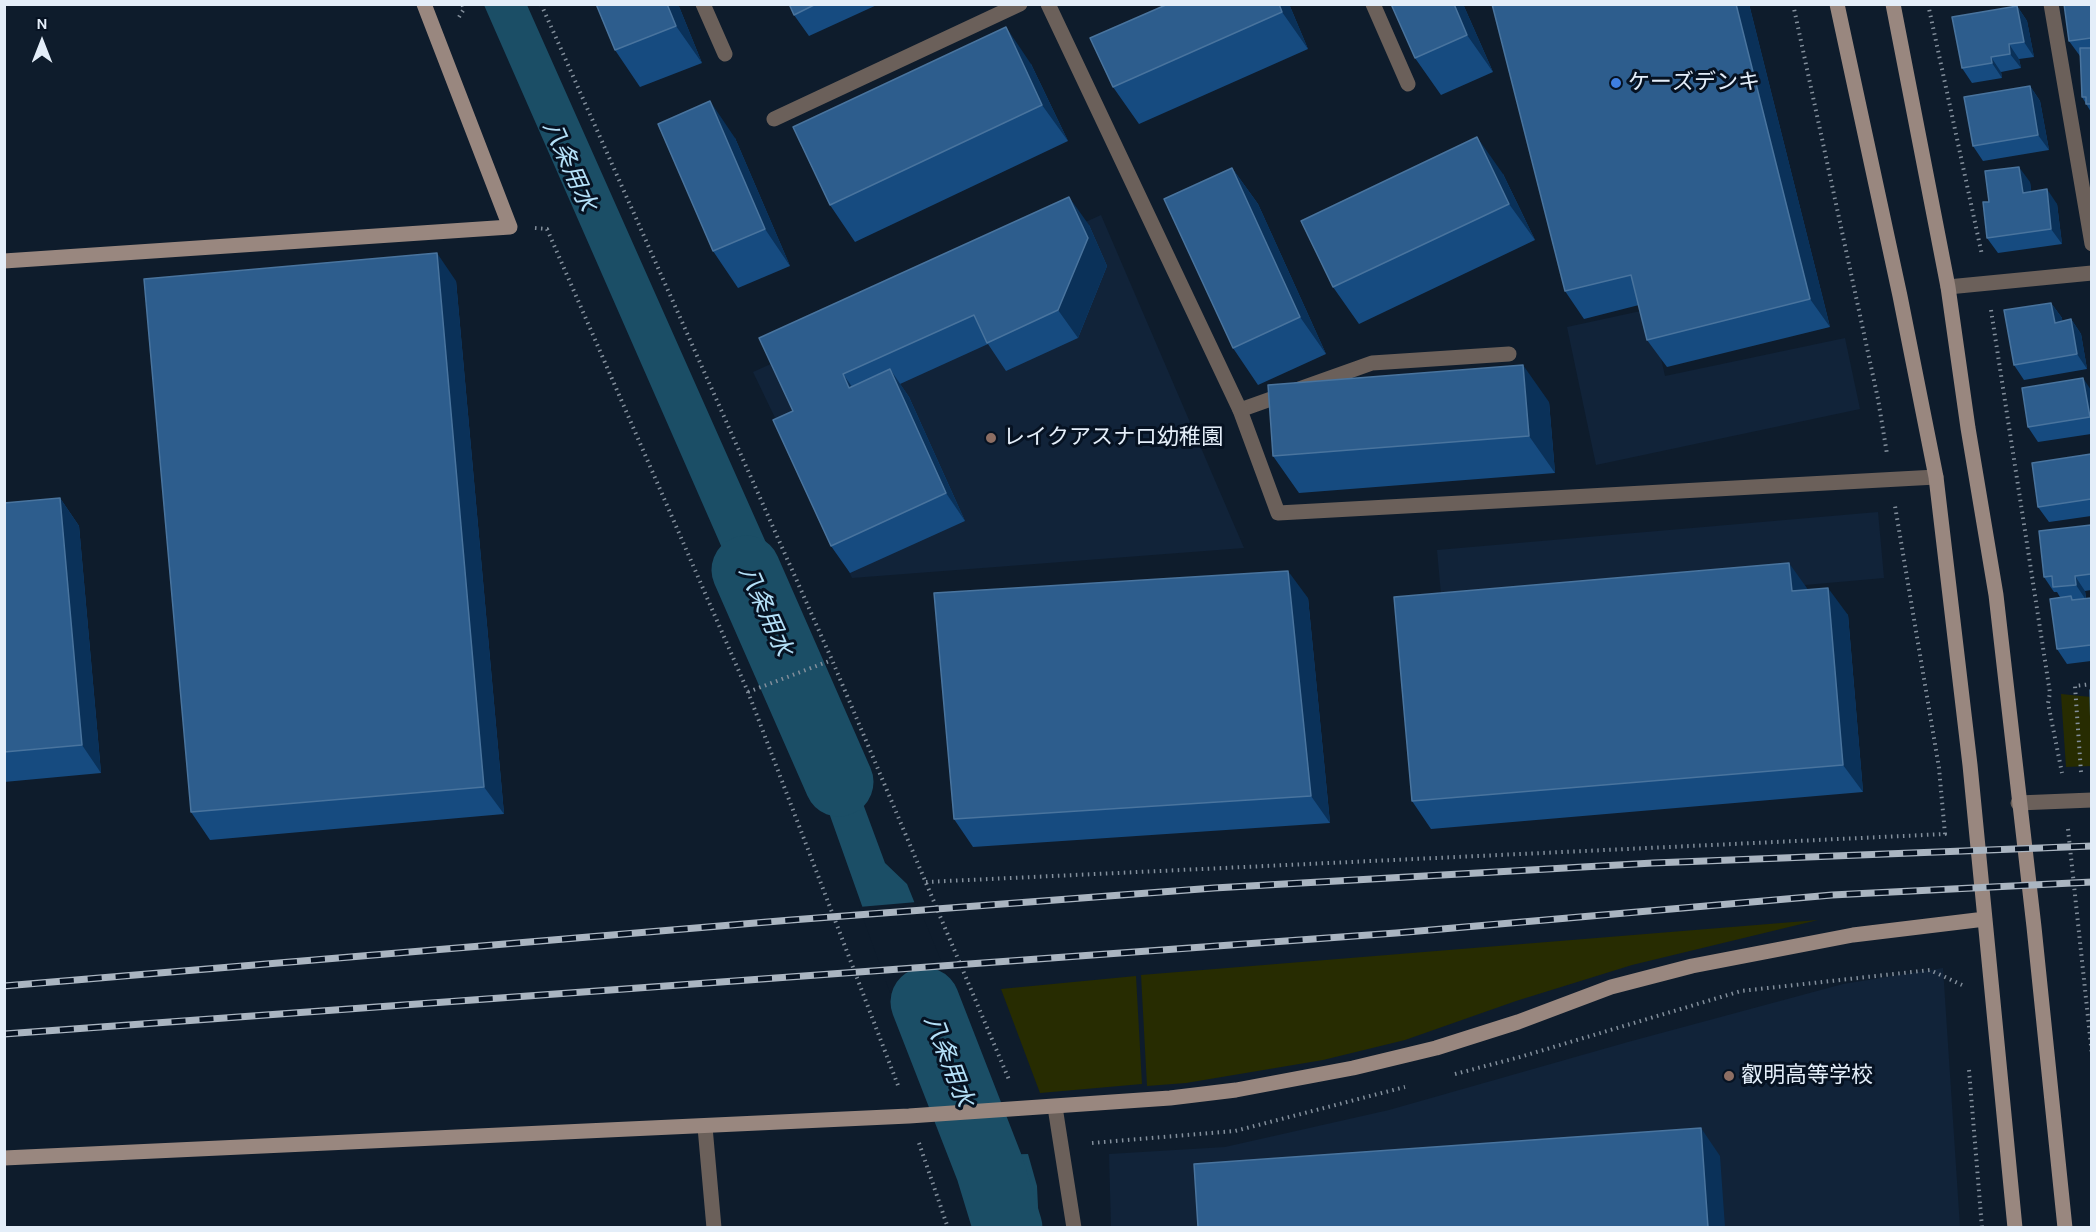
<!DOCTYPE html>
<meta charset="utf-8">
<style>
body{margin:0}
#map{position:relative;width:2096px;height:1232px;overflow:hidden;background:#0e1c2c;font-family:Karla,sans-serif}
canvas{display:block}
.frame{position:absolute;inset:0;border:6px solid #e4eef9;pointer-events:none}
.north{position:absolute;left:12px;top:12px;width:60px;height:60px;-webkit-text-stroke:4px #061222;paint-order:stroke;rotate:0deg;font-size:16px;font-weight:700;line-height:24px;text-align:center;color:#e4eef9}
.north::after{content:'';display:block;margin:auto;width:21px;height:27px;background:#e4eef9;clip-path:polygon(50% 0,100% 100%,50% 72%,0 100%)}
</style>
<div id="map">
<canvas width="2096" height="1232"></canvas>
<div class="frame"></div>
<div class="north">N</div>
</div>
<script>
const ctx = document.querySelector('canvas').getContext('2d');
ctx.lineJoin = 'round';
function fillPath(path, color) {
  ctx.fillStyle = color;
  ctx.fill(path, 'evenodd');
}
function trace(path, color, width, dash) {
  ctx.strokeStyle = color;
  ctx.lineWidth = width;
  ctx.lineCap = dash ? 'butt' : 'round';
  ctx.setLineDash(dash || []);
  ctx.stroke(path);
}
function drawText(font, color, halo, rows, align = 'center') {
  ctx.font = font + ' Karla,"Noto Sans JP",sans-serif';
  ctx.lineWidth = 6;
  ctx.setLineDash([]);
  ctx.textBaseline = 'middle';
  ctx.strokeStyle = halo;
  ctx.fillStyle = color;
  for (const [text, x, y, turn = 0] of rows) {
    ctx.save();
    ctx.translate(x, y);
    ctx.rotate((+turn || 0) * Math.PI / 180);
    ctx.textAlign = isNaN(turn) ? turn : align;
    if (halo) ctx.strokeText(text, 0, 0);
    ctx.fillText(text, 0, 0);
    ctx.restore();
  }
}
fillPath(new Path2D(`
 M1101,215L1244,548L852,578L753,372Z
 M1650,309L1665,376L1845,338L1860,409L1596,465L1567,327Z
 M1878,512L1884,578L1443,617L1437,550Z
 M1943,968L1960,1227H1111L1109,1154L1225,1147L1389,1110L1628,1042L1843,984Z`), '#112339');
fillPath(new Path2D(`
 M2061,694L2091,697V766L2066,767Z
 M1818,920L1632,965L1516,1001L1405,1040L1323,1060L1186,1083L1147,1086L1141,975Z
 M1136,976L1142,1084L1040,1093L1001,989Z`), '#272c01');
fillPath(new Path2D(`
 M484,5H527L775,563L808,647L772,662Z
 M819,685L885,863L907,884L991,1092L927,1089L789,700Z
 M1028,1154L1037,1186L1039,1227H978L972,1217L961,1156Z`), '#1b4e66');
fillPath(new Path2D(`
 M917,902L952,987L890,993L859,907Z`), '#0e1c2c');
trace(new Path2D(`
 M746,570L839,782
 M925,1002L990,1169L1008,1228`), '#1b4e66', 69);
trace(new Path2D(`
 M541,4L832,660L1010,1082
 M1793,4L1878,399L1887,454
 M1928,4L1982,255
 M459,17L464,9L462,4
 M535,228L547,229L748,692L899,1088
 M1991,310L2050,693L2048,703L2062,773
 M748,692L832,660
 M2081,772L2075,686L2092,684
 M2068,829L2092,1055
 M926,882L1945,834L1939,768L1895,506
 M1969,1070L1982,1228
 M1455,1074L1520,1057L1741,991L1930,970L1962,985
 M919,1143L948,1228
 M1092,1143L1235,1131L1405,1087`), '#838f9c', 4, [1.5, 4.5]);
trace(new Path2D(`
 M703,4L725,54
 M1373,4L1408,84
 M774,119L1020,4
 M1240,410L1372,363L1509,354`), '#6b605a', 15);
trace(new Path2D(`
 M1048,4L1240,410L1278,513L1936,477
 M2051,4L2092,244
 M1948,287L2092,273
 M2018,803L2092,800
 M1055,1107L1074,1228
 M705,1127L714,1228`), '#6b605a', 15);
trace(new Path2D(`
 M1837,4L1900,296L1936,477L1970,765L2015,1228
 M1893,4L1948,287L1968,428L1996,595L2034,927L2065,1228
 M4,261L510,227L424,4
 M4,1158L909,1116L1170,1098L1236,1090L1353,1068L1436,1048L1518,1022L1611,987L1692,966L1853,935L1985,919`), '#99877f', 15);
const rail = new Path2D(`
 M4,986L791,920L1214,888L1653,863L2092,846
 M4,1034L1396,933L1832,895L2092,882`);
trace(rail, '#aab5c1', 7);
trace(rail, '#061222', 4.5, [14]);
fillPath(new Path2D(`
 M596,4H678L702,63L640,87L615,50Z
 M789,4H879L809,36L794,15Z
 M1168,4H1289L1308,49L1139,124L1113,87Z
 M1463,4L1493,72L1441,95L1415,58Z
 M1749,4L1830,327L1667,367L1647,340L1639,305L1584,319L1565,291Z
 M2091,4V112L2082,97L2080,56L2069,41Z
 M2017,6L2027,21L2034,57L2019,59L2021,68L2001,72L2002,78L1972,83L1962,68Z
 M1031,64L1068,141L855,242L830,205Z
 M2030,86L2040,101L2049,150L1983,161L1973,146Z
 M735,138L790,266L738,288L713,251Z
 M1232,168L1258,204L1326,354L1258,385L1233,348Z
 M1503,174L1535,240L1359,324L1333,287Z
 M2030,182L2031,191L2057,204L2062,244L1998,253L1987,238L1989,202Z
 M1089,225L1107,266L1078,338L1006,371L988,344L900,384L909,397L965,521L850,573L831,546L793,411L759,338Z
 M456,281L504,814L210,840L191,812Z
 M2051,303L2062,318V321L2071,319L2081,334L2087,369L2024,380L2014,365Z
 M2091,390V434L2038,442L2028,427Z
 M1549,402L1555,473L1299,493L1273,456Z
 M2091,454V516L2049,522L2038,507Z
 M60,498L79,526L101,773L4,782V503Z
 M2091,525V590L2085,591L2086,598H2091V661L2067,664L2057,649L2060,597L2057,592H2054L2044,577Z
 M1808,589L1848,615L1863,792L1431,829L1412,801Z
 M1308,598L1330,823L973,847L954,819Z`), '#164b80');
fillPath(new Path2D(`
 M667,4H678L702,63L676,26Z
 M1279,4H1289L1308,49L1282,12Z
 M1454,4H1463L1493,72L1467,35Z
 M1736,4H1749L1830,327L1810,299Z
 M2017,6L2027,21L2034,57L2024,42Z
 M1006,27L1031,64L1068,141L1042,105Z
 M2009,44L2019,59L2021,68L2010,54Z
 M1991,57L2001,72L2002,78L1992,63Z
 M2030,86L2040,101L2049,150L2038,135Z
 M710,101L735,138L790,266L765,229Z
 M1477,137L1503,174L1535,240L1509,204Z
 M2019,167L2030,182L2033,208L2023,193Z
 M1232,168L1258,204L1326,354L1300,317Z
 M2047,189L2057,204L2062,244L2051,229Z
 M1069,197L1089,225L1107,266L1078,338L1058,310Z
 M437,253L456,281L504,814L484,787Z
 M2051,303L2062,318L2065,338L2055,323Z
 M2071,319L2081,334L2087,369L2077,354Z
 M1523,365L1549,402L1555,473L1529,436Z
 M890,369L909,397L965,521L946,493Z
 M843,374L862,401L849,388Z
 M2083,378L2091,390V420L2090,417Z
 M60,498L79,526L101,773L82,745Z
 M1789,563L1809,591H1792Z
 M1288,571L1308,598L1330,823L1311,796Z
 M2075,576L2085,591L2086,600L2076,585Z
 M1828,588L1848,615L1863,792L1843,765Z
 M1701,1128L1720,1156L1725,1227H1708Z`), '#0a3159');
const building = new Path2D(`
 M596,4H667L676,26L615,50Z
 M789,4H816L794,15Z
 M1168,4H1279L1282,12L1113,87L1090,38Z
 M1391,4H1454L1467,35L1415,58Z
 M1492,4H1736L1810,299L1647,340L1631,275L1565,291Z
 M2064,4H2091V38L2069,41Z
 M2017,6L2024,42L2009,44L2010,54L1991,57L1992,63L1962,68L1952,17Z
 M1006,27L1042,105L830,205L793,127Z
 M2080,48H2091V104H2086V97H2082Z
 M2030,86L2038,135L1973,146L1964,97Z
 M710,101L765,229L713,251L658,124Z
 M1477,137L1509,204L1333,287L1301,221Z
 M2019,167L2023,193L2047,189L2051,229L1987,238L1983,202H1989L1985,171Z
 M1232,168L1300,317L1233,348L1164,199Z
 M1069,197L1088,238L1058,310L987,343L974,315L843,374L849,388L890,369L946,493L831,546L773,420L793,411L759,338Z
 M437,253L484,787L191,812L144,279Z
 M2051,303L2055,323L2071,319L2077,354L2014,365L2004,310Z
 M1523,365L1529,436L1273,456L1268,385Z
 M2083,378L2090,417L2028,427L2022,388Z
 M2091,454V499L2038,507L2032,463Z
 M60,498L82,745L4,752V503Z
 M2091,525V574L2075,576L2076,585L2053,587L2052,576L2044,577L2039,531Z
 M1789,563L1792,591L1828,588L1843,765L1412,801L1394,597Z
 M1288,571L1311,796L954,819L934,593Z
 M2071,596L2072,600L2091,598V645L2057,649L2050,599Z
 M2090,690H2091V726Z
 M1701,1128L1708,1227H1198L1194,1164Z`);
fillPath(building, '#2d5d8d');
trace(building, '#49749e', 1.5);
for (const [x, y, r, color] of [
 [1616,83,6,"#3f7fe0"],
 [991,438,6,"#8d6e63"],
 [1729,1076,6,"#8d6e63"]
]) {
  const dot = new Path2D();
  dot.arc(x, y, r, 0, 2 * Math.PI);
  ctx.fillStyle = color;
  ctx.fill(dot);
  trace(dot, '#061222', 2);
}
drawText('22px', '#e4eef9', '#061222', [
 ["ケーズデンキ",1628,83],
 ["レイクアスナロ幼稚園",1003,438],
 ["叡明高等学校",1741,1076]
], 'left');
drawText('italic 24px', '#b4e0f8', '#061222', [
 ["八条用水",569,166,66],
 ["八条用水",765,611,66],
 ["八条用水",948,1061,69]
]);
</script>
